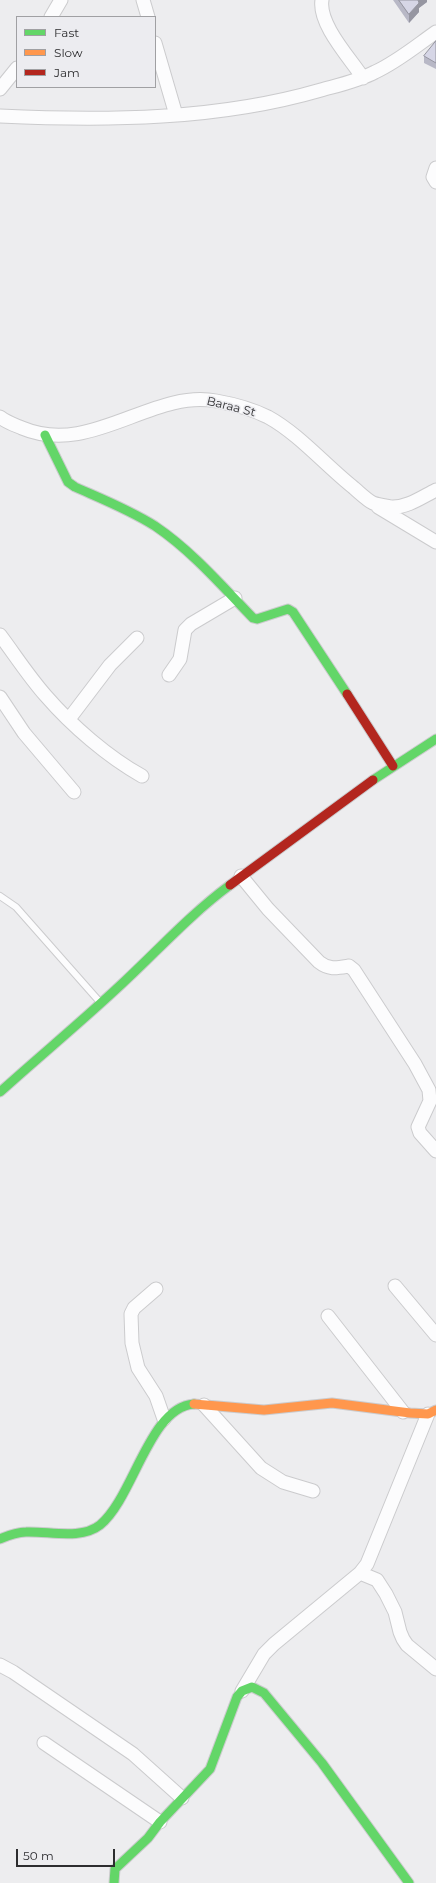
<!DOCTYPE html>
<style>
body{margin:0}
#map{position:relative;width:436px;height:1883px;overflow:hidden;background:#ededef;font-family:Montserrat,sans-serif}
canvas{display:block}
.legend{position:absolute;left:16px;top:16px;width:140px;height:72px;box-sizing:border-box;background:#ececf0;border:1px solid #a0a0a3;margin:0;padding:5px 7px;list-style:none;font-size:12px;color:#2d2d2f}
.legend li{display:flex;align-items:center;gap:8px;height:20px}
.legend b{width:20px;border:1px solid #a0a0a3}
.scale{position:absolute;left:16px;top:1849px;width:99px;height:18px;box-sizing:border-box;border:2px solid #2d2d2f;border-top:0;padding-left:5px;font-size:12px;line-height:14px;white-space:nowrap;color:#2d2d2f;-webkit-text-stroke:3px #ececf0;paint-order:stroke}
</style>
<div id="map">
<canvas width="436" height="1883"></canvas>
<ul class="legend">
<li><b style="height:5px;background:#63d668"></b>Fast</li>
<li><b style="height:5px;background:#ff974d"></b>Slow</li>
<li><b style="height:5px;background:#b3261e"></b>Jam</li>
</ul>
<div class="scale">50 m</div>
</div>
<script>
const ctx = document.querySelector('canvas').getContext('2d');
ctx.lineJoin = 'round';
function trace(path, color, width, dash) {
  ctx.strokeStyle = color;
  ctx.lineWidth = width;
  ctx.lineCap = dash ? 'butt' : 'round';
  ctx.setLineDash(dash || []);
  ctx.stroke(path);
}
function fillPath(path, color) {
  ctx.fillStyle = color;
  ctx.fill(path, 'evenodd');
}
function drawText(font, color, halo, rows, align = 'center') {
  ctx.font = font + ' Montserrat,sans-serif';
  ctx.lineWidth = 3;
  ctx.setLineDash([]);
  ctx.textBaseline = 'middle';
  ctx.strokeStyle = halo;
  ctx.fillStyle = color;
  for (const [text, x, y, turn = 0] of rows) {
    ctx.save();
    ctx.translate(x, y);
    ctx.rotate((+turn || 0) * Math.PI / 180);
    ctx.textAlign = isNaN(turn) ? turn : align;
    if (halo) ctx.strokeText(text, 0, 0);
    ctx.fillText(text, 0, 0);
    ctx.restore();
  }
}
const lane = new Path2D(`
 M0,896L16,907L99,1001`);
const street = new Path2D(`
 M143,0L148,17
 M322,0C318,24 350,58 363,78
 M51,17L61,0
 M155,43L176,115
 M0,89L17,68
 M0,116C107,121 218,120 321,90C339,85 358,81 375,72C397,62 416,46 436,32
 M436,168L433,177L436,182
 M0,417C6,422 15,425 22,428C91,457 152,389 216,401C233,404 252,409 268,417C299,434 326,466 354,488C360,493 367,500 373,503C378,505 386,506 391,507C407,508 422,497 436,490
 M378,507L436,542
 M0,635C15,655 29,677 46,696C72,726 108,757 142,776
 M169,675L180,659L185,630L191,624L235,598
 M0,697L24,733L74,792
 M69,719L110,665L137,638
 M241,876L268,909L319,962C329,970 337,968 349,966L354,970L415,1064L429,1090L430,1101L418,1127L420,1133L436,1151
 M395,1286L436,1335
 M156,1289L134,1308L131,1314L132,1343L138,1368L156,1396L164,1419
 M328,1316L403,1412
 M204,1405L261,1468L283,1482L313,1491
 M360,1573L377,1580L386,1594L395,1612L400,1632L403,1639L407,1645L436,1669
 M0,1665L13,1672L133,1754L182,1798
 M242,1691L264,1654L274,1644L360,1573L367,1564L428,1414
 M44,1743L160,1822`);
const fast = new Path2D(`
 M45,435L68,482L75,487C102,499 130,510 155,526C192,551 222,586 253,618L257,619L288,609L293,612L347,694
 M373,780L436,739
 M0,1092C42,1054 86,1018 127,979C161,947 192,913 230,885
 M0,1539C9,1535 17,1532 26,1532C49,1531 81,1540 100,1525C134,1497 149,1407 194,1404
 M114,1883L115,1869L148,1838L160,1822L210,1769L237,1697L242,1691L252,1687L264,1693L322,1763L409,1883`);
const slow = new Path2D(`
 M194,1404L264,1410L332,1403L410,1413L428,1414L436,1410`);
const jam = new Path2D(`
 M347,694L393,766
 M230,885L373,780`);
trace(lane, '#cbcbcd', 8);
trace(street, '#cbcbcd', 15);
trace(fast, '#cbcbcd', 11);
trace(slow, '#cbcbcd', 11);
trace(jam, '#cbcbcd', 11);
trace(lane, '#fcfcfd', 6);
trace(street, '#fcfcfd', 13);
trace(fast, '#63d668', 9);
trace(slow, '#ff974d', 9);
trace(jam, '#b3261e', 9);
fillPath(new Path2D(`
 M393,0H427V2L419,8V12L409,23Z
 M436,41V69L424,63V56Z`), '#b8b8c6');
fillPath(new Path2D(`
 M418,0H427V2L419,8V12L409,23V14Z`), '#9696a1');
const building = new Path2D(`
 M399,0H418L419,3L409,14Z
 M436,41V63L424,56Z`);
fillPath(building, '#d6d6e6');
trace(building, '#9696a1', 1);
drawText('12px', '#2d2d2f', '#ececf0', [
 ["Baraa St",231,407,14]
]);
</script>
